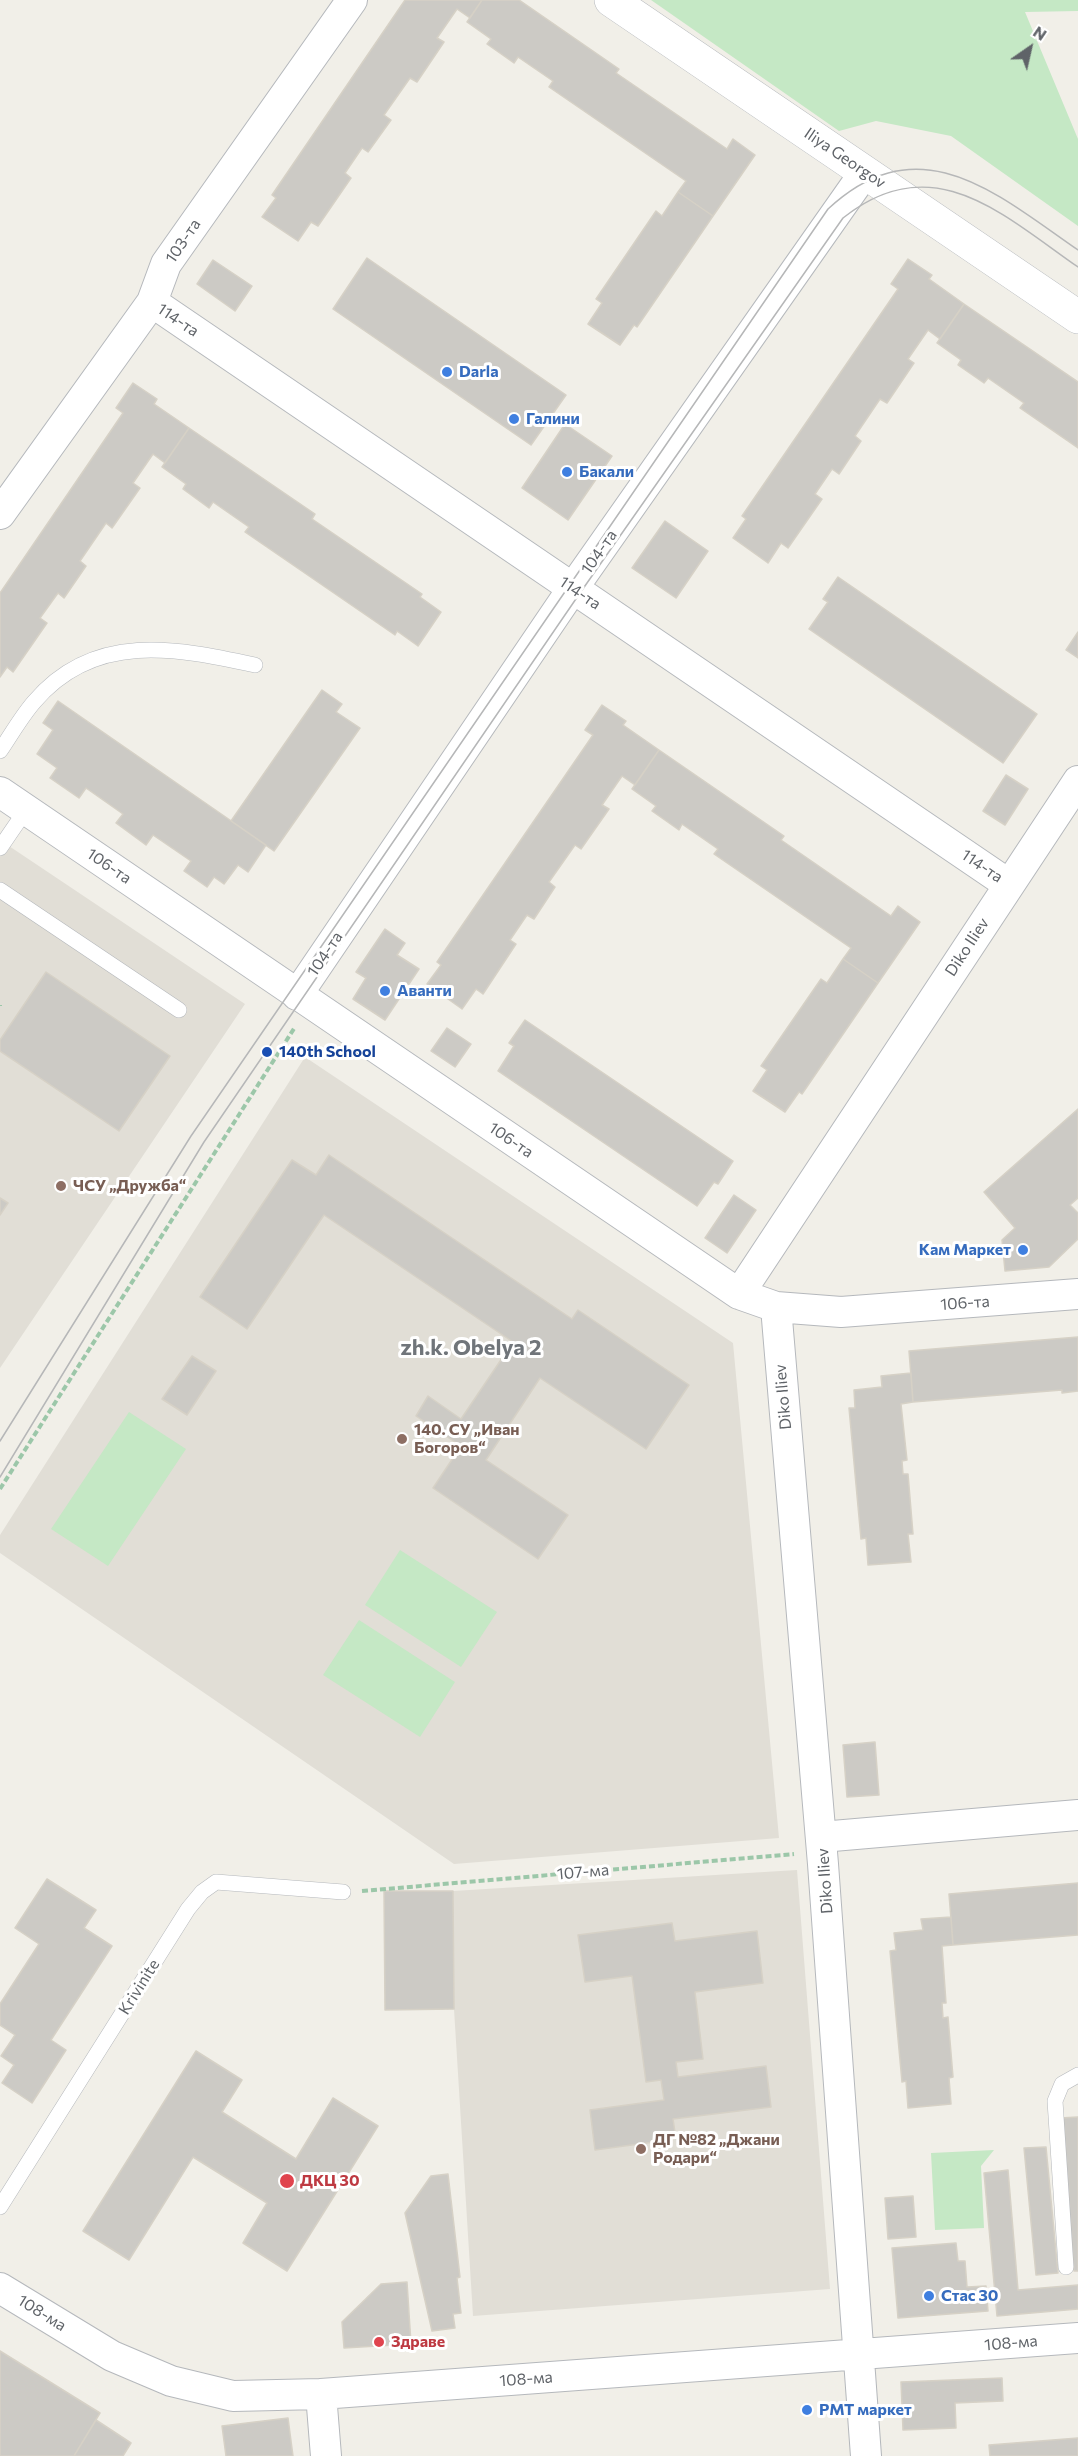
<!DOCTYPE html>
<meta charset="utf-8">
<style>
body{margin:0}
#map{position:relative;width:1078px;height:2456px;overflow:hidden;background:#f1efe8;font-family:Commissioner,sans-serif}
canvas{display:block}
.north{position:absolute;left:1000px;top:18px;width:60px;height:60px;-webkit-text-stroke:4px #fff;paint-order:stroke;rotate:34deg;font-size:16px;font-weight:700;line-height:24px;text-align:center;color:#5f6368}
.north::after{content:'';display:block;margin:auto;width:21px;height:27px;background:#5f6368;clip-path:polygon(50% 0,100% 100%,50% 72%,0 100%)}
</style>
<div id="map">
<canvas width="1078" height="2456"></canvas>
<div class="north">N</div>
</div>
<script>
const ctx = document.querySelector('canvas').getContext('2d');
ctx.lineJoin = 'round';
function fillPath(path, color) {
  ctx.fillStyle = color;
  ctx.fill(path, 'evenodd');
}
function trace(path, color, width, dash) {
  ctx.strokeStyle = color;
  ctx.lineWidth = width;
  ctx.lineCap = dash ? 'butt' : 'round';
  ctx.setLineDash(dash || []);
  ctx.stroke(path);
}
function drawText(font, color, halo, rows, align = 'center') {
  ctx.font = font + ' Commissioner,sans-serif';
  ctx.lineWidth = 6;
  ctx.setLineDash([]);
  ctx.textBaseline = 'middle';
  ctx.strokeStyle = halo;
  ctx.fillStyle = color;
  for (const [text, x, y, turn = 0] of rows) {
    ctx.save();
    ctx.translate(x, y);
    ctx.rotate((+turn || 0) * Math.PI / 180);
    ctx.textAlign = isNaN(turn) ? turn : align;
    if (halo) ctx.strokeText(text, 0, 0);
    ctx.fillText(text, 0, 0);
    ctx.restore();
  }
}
fillPath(new Path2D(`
 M0,840L245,1004L0,1368Z
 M305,1057L733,1343L779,1838L454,1864L0,1553V1535Z
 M797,1870L830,2289L473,2316L454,2009L453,1891Z`), '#e1ded6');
fillPath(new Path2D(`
 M651,0H1078V11L1025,12L1078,139V226L951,136L876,121L839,131Z
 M129,1412L186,1449L108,1566L51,1529Z
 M400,1550L497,1612L461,1667L365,1605Z
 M359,1620L455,1682L420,1737L323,1675Z
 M994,2150L981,2166L984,2228L935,2230L931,2153Z`), '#c5e8c5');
const building = new Path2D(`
 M405,0H482L470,18L457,9L437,38L444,42L417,82L410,78L384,115L391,120L368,152L362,148L345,173L351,178L318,226L311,222L298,241L262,217L276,198L272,195Z
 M482,0H519L619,69L616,73L727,149L733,139L755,155L713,216L678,192L686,181L549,87L553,81L518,57L514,63L487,44L491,39L467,22Z
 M678,192L713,216L637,327L634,325L620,345L588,324L602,303L596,299L656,211L662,216Z
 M367,258L566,395L531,445L333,309Z
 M908,259L932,275L929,279L964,304L940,339L928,330L908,359L914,363L887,403L880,399L855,436L861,441L839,474L832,469L815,494L822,499L788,548L781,543L768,563L733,538L746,519L742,516L898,289L891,284Z
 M213,260L252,286L235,311L197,284Z
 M964,304L1078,382V448L1020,408L1024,403L988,378L984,383L958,365L961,360L937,343Z
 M133,383L157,399L154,404L189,428L165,463L153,454L133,483L140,488L112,528L106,523L80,561L86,566L64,598L58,593L40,618L47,623L13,672L7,667L0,677V593L123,413L116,408Z
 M565,424L612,456L568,520L522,488Z
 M189,428L315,514L312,519L422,594L420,597L441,612L418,646L397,631L395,635L245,532L249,527L213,502L209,508L183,489L186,484L162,467Z
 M665,521L708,551L676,598L632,568Z
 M838,577L1037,714L1003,763L809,629L828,602L823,599Z
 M1078,632V658L1066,650Z
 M322,690L342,704L336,712L360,728L274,851L231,821Z
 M58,701L266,845L248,872L238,865L224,884L214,877L207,887L184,871L191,861L153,835L146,845L116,823L123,814L86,788L79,798L50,778L57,768L37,754L53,730L43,723Z
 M602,705L626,721L623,725L659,750L635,785L622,776L602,805L609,809L581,849L575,845L549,882L555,887L534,919L527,915L510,940L516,944L483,994L476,989L462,1009L427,984L441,965L437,962L593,735L585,730Z
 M659,750L784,836L781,840L891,916L898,906L920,922L878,983L843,959L851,948L714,854L718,849L682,824L679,830L652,811L656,806L632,789Z
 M1006,775L1028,789L1005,825L983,811Z
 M385,929L405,943L397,955L419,969L385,1020L353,999L366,978L356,972Z
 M843,959L878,983L802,1094L799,1092L785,1112L753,1091L767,1070L761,1066L821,979L827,983Z
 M46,972L170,1056L119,1131L0,1051V1040Z
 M525,1020L733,1161L718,1184L714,1182L697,1206L498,1071L514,1046L509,1043Z
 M447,1028L471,1044L455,1067L431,1051Z
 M1078,1109V1198L1070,1205L1078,1213V1239L1049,1267L1005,1271L1002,1240L1015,1228L984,1192Z
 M329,1155L572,1319L578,1310L689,1385L646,1449L540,1378L486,1460L568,1515L538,1559L433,1488L461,1446L416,1416L428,1396L461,1419L513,1342L324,1215L247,1329L200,1297L292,1160L316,1175Z
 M734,1195L756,1210L727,1253L705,1238Z
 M0,1198L8,1203L0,1215Z
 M1078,1337V1391L1062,1393V1390L913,1402L909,1351Z
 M192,1356L216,1371L187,1415L162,1399Z
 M911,1373L913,1402L901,1404L907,1460L902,1461L903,1474H908L913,1534H908L911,1562L868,1565L866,1538L861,1539L849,1408H855L854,1390L882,1387L881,1376Z
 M875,1742L879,1795L847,1797L843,1745Z
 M47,1879L96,1910L84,1928L112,1946L51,2040L66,2050L32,2103L2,2083L14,2065L1,2056L15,2035L0,2025V2004L39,1944L15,1928Z
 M1078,1883V1935L953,1945L949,1894Z
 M384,1891H453L454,2009L385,2010Z
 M951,1917L953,1945L942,1946L946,2003H942L943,2018L948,2017L953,2077L949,2078L951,2104L908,2108L906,2081L902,2082L890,1951L896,1950L894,1933L923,1930L921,1919Z
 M672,1923L675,1941L757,1931L763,1983L695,1992L703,2059L676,2062L678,2077L766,2066L771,2107L673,2119L676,2139L595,2150L590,2110L664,2100L661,2080L646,2082L632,1976L585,1982L578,1935Z
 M196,2051L242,2080L222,2112L296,2159L333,2098L378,2126L287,2271L243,2243L267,2203L193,2157L129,2260L83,2231Z
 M1078,2117V2271H1074L1060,2118Z
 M1046,2147L1058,2273L1036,2275L1024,2148Z
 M1008,2170L1018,2290L1078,2285V2309L997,2316L984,2173Z
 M448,2174L460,2277L457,2278L461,2313L453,2314L455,2328L432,2331L405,2213L431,2176Z
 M913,2196L916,2237L888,2239L885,2198Z
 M956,2243L958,2261H965L967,2287L986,2286L988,2311L898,2318L892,2248Z
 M407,2282L411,2344L344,2348L342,2322L381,2284Z
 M0,2351L100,2413L74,2456H0Z
 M1002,2378L1003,2401L955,2403L956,2428L903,2430L901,2382Z
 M288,2418L293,2456H226L222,2426Z
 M96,2420L131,2443L123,2456H74Z
 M1078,2438V2456H990L989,2445Z`);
fillPath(building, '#cccac5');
trace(building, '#d6d1c6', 1.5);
const service = new Path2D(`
 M0,751C11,735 21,717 34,702C94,631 176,648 255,665
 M0,848L26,810
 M0,890L179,1010
 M0,2207L188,1909L202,1892L216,1882L343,1892
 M1066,2267L1055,2101L1062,2084L1078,2075`);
const minor = new Path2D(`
 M152,302L1008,884
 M0,514L152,302L166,264L352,0
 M0,792L739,1294L776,1307L841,1312L1078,1294
 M297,995L573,588L865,172
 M739,1294L1078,781
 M776,1307L823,1864L866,2456
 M821,1837L1078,1815
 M0,2288L112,2356L171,2381L233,2396L321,2394L1078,2338
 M321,2394L326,2456`);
const tertiary = new Path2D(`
 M611,0L1078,317`);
trace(service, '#b5b8bc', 16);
trace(minor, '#b5b8bc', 32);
trace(tertiary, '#b5b8bc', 34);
trace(new Path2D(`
 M0,1005V1006
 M0,1489L295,1027
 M362,1891L794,1854`), '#9cc7a9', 4, [6, 3]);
trace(service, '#fff', 15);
trace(minor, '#fff', 30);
trace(tertiary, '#fff', 33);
trace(new Path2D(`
 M0,1441L191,1136L828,209C920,123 998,195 1078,250
 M0,1477L204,1142L580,593L843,218C933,146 1003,215 1078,267`), '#b6b7b8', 1.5);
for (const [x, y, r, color] of [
 [447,372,6,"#3f7fe0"],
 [514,419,6,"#3f7fe0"],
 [567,472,6,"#3f7fe0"],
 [385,991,6,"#3f7fe0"],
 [267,1052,6,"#1a4fb4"],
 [61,1186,6,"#8d6e63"],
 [1023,1250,6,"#3f7fe0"],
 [402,1439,6,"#8d6e63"],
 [641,2149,6,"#8d6e63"],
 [287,2181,8,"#e0444e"],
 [929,2296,6,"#3f7fe0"],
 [379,2342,6,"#e0444e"],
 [807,2410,6,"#3f7fe0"]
]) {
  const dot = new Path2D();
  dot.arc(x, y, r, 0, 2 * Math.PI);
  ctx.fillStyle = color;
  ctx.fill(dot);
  trace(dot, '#fff', 2);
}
drawText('16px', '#5f6368', '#fff', [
 ["Iliya Georgov",845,158,34],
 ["103-та",183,241,-56],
 ["114-та",178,320,34],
 ["104-та",599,552,-55],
 ["114-та",580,593,34],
 ["106-та",109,866,34],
 ["114-та",982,866,34],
 ["Diko Iliev",967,947,-57],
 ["104-та",325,954,-56],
 ["106-та",511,1140,34],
 ["106-та",965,1303,-4],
 ["Diko Iliev",783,1397,-95],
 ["107-ма",583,1872,-5],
 ["Diko Iliev",825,1881,-94],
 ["Krivinite",139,1987,-58],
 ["108-ма",42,2313,32],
 ["108-ма",1011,2343,-5],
 ["108-ма",526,2379,-4]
]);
drawText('bold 16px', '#366cbe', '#fff', [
 ["Darla",459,372],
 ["Галини",526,419],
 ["Бакали",579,472],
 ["Аванти",397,991],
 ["Кам Маркет",1011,1250,"right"],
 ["Стас 30",941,2296],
 ["РМТ маркет",819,2410]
], 'left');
drawText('bold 16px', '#164399', '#fff', [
 ["140th School",279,1052]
], 'left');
drawText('bold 16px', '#785e54', '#fff', [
 ["ЧСУ „Дружба“",73,1186],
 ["140. СУ „Иван",414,1430],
 ["Богоров“",414,1448],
 ["ДГ №82 „Джани",653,2140],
 ["Родари“",653,2158]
], 'left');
drawText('bold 16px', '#be3a42', '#fff', [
 ["ДКЦ 30",300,2181],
 ["Здраве",391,2342]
], 'left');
drawText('bold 22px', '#70757a', '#fff', [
 ["zh.k. Obelya 2",471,1348]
]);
</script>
